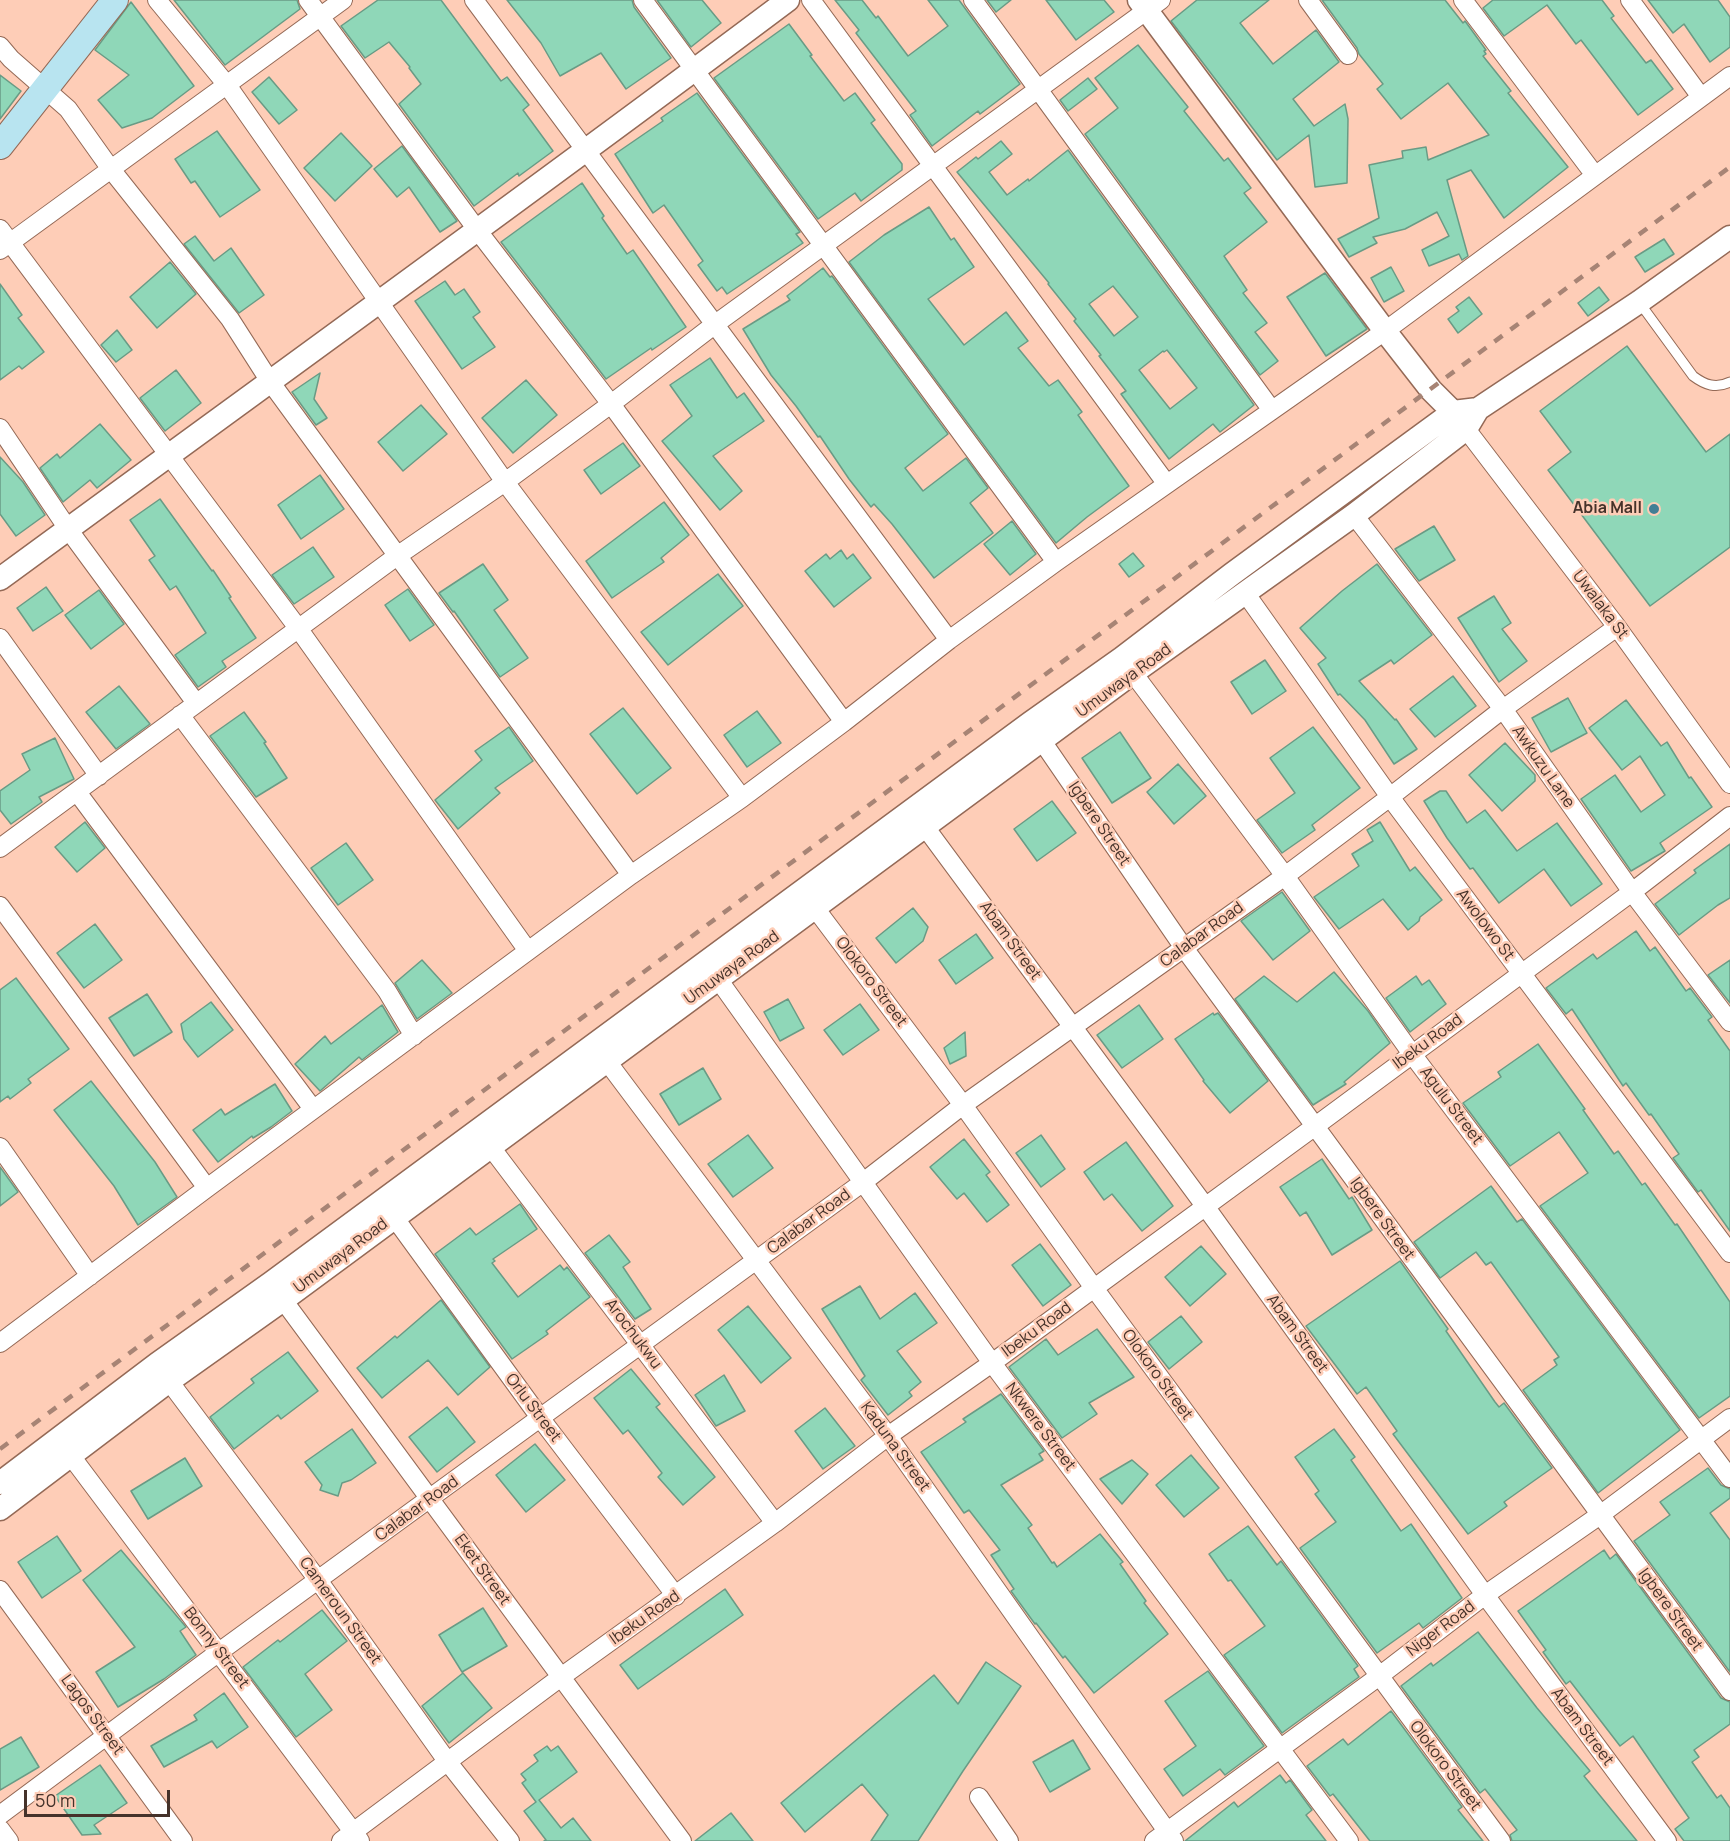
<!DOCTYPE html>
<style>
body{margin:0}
#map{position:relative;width:1730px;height:1841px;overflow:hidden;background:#fecdb7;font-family:Manrope,sans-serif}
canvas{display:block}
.scale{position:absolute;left:24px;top:1790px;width:146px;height:27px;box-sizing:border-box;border:3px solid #45322a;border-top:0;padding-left:8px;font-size:18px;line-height:21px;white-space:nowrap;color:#45322a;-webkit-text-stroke:4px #fecdb7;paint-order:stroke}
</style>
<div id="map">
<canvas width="1730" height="1841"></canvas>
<div class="scale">50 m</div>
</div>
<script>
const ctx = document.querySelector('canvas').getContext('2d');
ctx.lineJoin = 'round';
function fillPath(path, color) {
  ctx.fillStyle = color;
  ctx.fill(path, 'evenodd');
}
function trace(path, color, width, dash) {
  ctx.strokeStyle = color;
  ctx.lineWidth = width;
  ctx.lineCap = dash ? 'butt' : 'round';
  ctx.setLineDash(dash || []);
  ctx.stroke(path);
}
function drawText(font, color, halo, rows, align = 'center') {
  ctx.font = font + ' Manrope,sans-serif';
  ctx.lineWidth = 5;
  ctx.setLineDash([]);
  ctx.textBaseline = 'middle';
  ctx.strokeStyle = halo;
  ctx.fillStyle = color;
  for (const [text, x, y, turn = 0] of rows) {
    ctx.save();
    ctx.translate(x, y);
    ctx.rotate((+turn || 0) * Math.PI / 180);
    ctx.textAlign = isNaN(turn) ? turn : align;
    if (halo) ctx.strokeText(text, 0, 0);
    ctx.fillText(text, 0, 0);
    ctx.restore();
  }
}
const building = new Path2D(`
 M174,0H297L300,9L225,65Z
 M378,0H441L501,81L507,77L529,105L523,110L553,151L519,176L518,173L474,206L399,104L421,84L409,68L410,67L389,42L365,58L341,26Z
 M507,0H632L634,7L671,58L626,89L601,53L560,76L541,43Z
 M657,0H702L721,23L691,47Z
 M835,0H862L876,18L878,16L908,56L948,26L928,0H959L1020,84L980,114L978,111L932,146L910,115L916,111L856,33L859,30Z
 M987,0H1011L996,12Z
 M1046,0H1104L1114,12L1076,40Z
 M1197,0H1269L1240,23L1273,64L1316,30L1339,62L1293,99L1314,126L1345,104L1348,119L1347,183L1315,187L1309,135L1277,160L1171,21Z
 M1322,0H1445L1463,23L1465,21L1486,50L1484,51L1486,54L1483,56L1511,91L1508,93L1568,167L1504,218L1471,170L1447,180L1468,256L1462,260L1459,254L1429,266L1422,250L1449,236L1437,212L1405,229L1373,237L1377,243L1349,257L1338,239L1379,218L1369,165L1403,158L1402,151L1426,147L1428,160L1489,135L1448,83L1401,119L1377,89L1383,84L1359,54L1357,48Z
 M1493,0H1602L1614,16L1611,18L1646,63L1651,60L1673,89L1638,115L1581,40L1576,44L1547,5L1504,36L1483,8Z
 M1648,0H1718L1730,17V47L1710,62L1684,24L1673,33Z
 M131,2L194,86L152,118L122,128L98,100L129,75L95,50Z
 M789,24L812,55L810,56L844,101L855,93L875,120L871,123L902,164V170L861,201L855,193L818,219L714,78Z
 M1138,45L1188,107L1184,111L1224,161L1228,158L1251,188L1244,193L1267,222L1224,256L1247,290L1243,293L1267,323L1255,332L1278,361L1260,375L1085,134L1118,108L1095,78Z
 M0,75L21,91L0,119Z
 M269,77L297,110L279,124L252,92Z
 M1088,78L1097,89L1068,111L1060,100Z
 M697,93L800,232L796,234L803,243L727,294L722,287L717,291L698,265L703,261L664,205L653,213L615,154L663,121L661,118Z
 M217,131L260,190L220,217L195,181L191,183L175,159Z
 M341,133L372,166L335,201L304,168Z
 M1001,141L1012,154L989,172L1007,195L1028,179L1029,181L1068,150L1254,405L1220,432L1213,424L1169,459L1121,394L1126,391L1099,356L1101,355L1074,321L1076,319L1048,284L1049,283L957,172L976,157L978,159ZM1113,286L1138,317L1114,336L1089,304ZM1167,350L1197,388L1170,409L1139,370L1163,351L1164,352Z
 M402,146L457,221L440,232L409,187L397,197L374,169Z
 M582,183L604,216L602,218L627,254L633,250L686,327L652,350L651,348L606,379L501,242Z
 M929,207L951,240L954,238L974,267L928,299L964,345L1006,312L1028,341L1018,348L1049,386L1058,380L1082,412L1078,415L1129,486L1087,517L1056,543L849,262L884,235Z
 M195,236L214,261L231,248L264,295L239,313L184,244Z
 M1664,239L1674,254L1645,272L1635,257Z
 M170,262L196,294L157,328L130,297Z
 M1391,267L1404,291L1384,302L1371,278Z
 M823,268L830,277L832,276L948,434L905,468L923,491L966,458L988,488L970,503L993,533L934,578L892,524L874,504L871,507L849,479L820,436L818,437L796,406L771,375L743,329L790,300L787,296Z
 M1325,273L1367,329L1326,356L1287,297Z
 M445,281L455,295L464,289L480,312L473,317L495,347L462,369L415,301Z
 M0,284L22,315L18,318L44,352L22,369L19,366L0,380Z
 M1599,287L1609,300L1588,316L1578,303Z
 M1469,297L1482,314L1458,333L1448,319L1459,311L1456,307Z
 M117,330L132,350L116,362L101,345Z
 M1627,346L1706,452L1730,434V547L1650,606L1548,470L1571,452L1540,411Z
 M710,358L737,398L744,393L764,421L713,456L742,491L720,510L662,441L692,416L670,385Z
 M176,370L201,403L165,431L140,398Z
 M320,373L314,399L327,418L316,425L292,392Z
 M526,380L557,415L513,453L482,418Z
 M421,405L447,434L403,471L378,442Z
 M100,424L131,460L97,488L90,480L63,502L40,468L57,454L60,458Z
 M623,443L640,466L601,494L584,470Z
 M0,457L23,482L45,515L16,536L0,514Z
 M320,475L344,509L301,539L278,505Z
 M160,499L212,571L213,570L231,597L229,598L256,638L222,661L226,667L198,687L175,655L206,633L176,586L170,590L149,560L155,556L130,520Z
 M664,502L689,535L661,558L664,562L612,598L586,561Z
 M1012,521L1036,554L1010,575L984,544Z
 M1434,526L1455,560L1419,581L1395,549Z
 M313,547L334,577L294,604L272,575Z
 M841,550L847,559L853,554L871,578L834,607L805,571L826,554L830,559Z
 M1133,553L1144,566L1129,577L1119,564Z
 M483,564L508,600L494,610L528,658L500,677L454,611L453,612L439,593Z
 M1377,564L1432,635L1394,664L1391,660L1359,681L1395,720L1396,719L1417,749L1394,764L1365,720L1340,694L1338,695L1318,664L1326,658L1300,628L1342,591Z
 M718,574L743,606L668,665L641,632Z
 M46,587L63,611L33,631L17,608Z
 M408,589L434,625L410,641L385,605Z
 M99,590L124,624L91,649L65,615Z
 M1494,596L1511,623L1502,629L1527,661L1499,682L1458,618Z
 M1265,660L1286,691L1252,714L1231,682Z
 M1453,676L1476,706L1435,737L1410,709Z
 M119,686L150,724L116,749L86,712Z
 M1568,698L1587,733L1551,752L1532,718Z
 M1626,700L1661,746L1667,742L1689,778L1691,777L1712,807L1660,843L1665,851L1631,871L1581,799L1615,775L1641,812L1665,795L1640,756L1622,770L1589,728Z
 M623,708L671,768L637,794L590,734Z
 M757,711L781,743L747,767L724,735Z
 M244,712L266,742L264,743L287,778L256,797L210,736Z
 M509,727L533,761L495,788L500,793L458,829L435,800L482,760L475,751Z
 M1313,727L1360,788L1312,825L1315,830L1282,853L1257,820L1295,793L1270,758Z
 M1120,732L1151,778L1112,803L1082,758Z
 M55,738L74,779L39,797L42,802L11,824L0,810V791L30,770L22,754Z
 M1505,743L1535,775V781L1502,811L1469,775Z
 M1178,764L1206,796L1174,824L1147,792Z
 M1440,791H1446L1467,823L1485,810L1517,851L1557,823L1602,884L1571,906L1544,869L1499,903L1473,868L1470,869L1447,838L1424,801Z
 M1052,801L1076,833L1037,861L1014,829Z
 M85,822L105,848L77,872L55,847Z
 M1380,822L1410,871L1415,867L1442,900L1420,917L1419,921L1408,930L1383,899L1339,929L1314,897L1359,866L1352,854L1373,841L1367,830Z
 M346,843L373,880L338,905L311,868Z
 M1730,844V898L1718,905L1679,935L1655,904L1696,873L1694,870Z
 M1282,892L1310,931L1273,960L1241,921Z
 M913,908L928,927L923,941L896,963L876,938Z
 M95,924L122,960L84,988L57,953Z
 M1636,931L1650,951L1655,947L1686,991L1690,988L1712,1017L1708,1020L1730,1051V1231L1701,1190L1698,1192L1673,1158L1679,1154L1651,1114L1649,1115L1626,1083L1623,1086L1572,1009L1566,1014L1546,988L1593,954L1597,959Z
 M976,934L993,958L956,984L939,960Z
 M422,960L452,993L417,1019L395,983Z
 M1730,960V1003L1708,975Z
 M1334,972L1368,1011L1390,1043L1344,1082L1346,1084L1313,1105L1235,999L1264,976L1297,1002Z
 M1416,976L1422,985L1429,980L1446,1004L1410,1032L1386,998Z
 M16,978L69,1049L28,1079L31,1083L10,1099L8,1096L0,1102V990Z
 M147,994L172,1032L134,1056L109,1018Z
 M788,999L804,1028L780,1041L764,1012Z
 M211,1002L233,1030L198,1057L184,1039L181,1024Z
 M860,1004L879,1030L843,1055L824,1030Z
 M382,1005L398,1032L362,1060L359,1057L320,1091L295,1064L325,1036L331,1044Z
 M1139,1005L1163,1039L1122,1068L1097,1035Z
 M1213,1013L1214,1015L1218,1013L1268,1081L1230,1113L1203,1081L1204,1080L1175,1039Z
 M965,1032L966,1056L950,1064L944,1048Z
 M1538,1044L1585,1109L1583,1110L1614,1154L1618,1151L1642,1185L1645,1183L1675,1225L1677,1224L1730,1302V1396L1699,1418L1540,1206L1588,1173L1559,1132L1510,1166L1463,1103L1501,1077L1498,1072Z
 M703,1068L721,1099L679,1125L660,1094Z
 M91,1081L155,1162L177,1197L138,1225L114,1186L54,1110Z
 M275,1084L292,1111L271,1127L253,1138L252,1136L218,1162L193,1130L221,1109L225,1115Z
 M748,1135L773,1168L733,1197L708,1164Z
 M1041,1135L1065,1169L1041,1187L1016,1153Z
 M964,1139L990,1172L986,1175L1009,1205L987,1222L964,1193L957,1199L930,1167Z
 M1126,1142L1173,1206L1142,1231L1112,1194L1104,1200L1084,1172Z
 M1322,1159L1349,1199L1352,1197L1372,1230L1332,1255L1306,1212L1300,1216L1280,1187Z
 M0,1167L18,1192L0,1206Z
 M1491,1186L1517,1222L1522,1219L1680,1430L1598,1493L1523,1390L1557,1365L1554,1360L1559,1357L1491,1262L1486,1265L1476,1252L1440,1278L1414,1242Z
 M520,1204L537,1229L493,1259L495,1261L492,1263L518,1297L560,1265L564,1270L567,1267L590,1297L546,1331L548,1334L512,1359L435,1254L470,1228L476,1235Z
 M609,1235L630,1262L623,1267L651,1309L635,1319L585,1253Z
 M1040,1244L1071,1285L1043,1306L1012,1265Z
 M1201,1246L1226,1274L1190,1306L1165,1277Z
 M1400,1261L1448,1329L1446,1331L1495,1402L1499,1407L1504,1403L1552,1468L1504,1502L1507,1506L1468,1534L1393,1434L1397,1431L1366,1387L1357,1394L1306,1326Z
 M860,1286L880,1319L915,1293L937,1323L897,1351L921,1382L909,1392L912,1396L888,1415L861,1380L865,1376L822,1309Z
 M441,1300L490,1367L458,1395L428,1360L382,1398L357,1368L395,1336L397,1338Z
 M748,1306L791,1358L761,1383L718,1330Z
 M1181,1316L1202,1342L1169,1369L1148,1342Z
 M1097,1329L1134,1377L1089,1403L1097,1414L1062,1438L1009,1367L1046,1339L1058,1355Z
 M288,1352L318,1391L281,1419L278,1415L234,1449L210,1417L254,1383L251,1379Z
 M631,1369L660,1404L656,1407L715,1477L683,1505L658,1477L662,1473L628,1430L623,1434L594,1398Z
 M724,1375L745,1411L716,1426L695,1395Z
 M1001,1394L1044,1451L1039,1454L1043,1460L1001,1485L1032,1525L1028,1528L1052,1563L1054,1562L1057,1567L1100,1534L1123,1562L1120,1564L1146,1601L1144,1603L1168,1634L1094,1693L1065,1656L1063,1658L1036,1623L1035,1624L1011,1591L1014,1589L991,1555L1000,1550L969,1510L964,1513L921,1452L966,1422L963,1419Z
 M447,1407L475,1442L437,1472L409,1437Z
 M825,1408L855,1446L823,1469L795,1431Z
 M352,1429L376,1463L351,1480L342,1483L338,1496L320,1490L322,1485L305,1462Z
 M1334,1429L1355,1457L1351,1460L1401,1531L1411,1524L1462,1598L1423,1628L1419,1623L1377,1653L1300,1548L1336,1522L1315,1494L1319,1491L1295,1457Z
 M535,1444L565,1480L526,1512L496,1475Z
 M1191,1455L1219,1488L1184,1517L1156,1485Z
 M185,1458L202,1486L148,1519L131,1491Z
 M1132,1460L1148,1474L1122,1504L1100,1479Z
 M1708,1468L1721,1485L1730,1489V1498L1710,1513L1730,1540V1672L1634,1541L1670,1515L1660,1502Z
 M1248,1526L1277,1565L1281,1561L1358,1666L1354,1669L1359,1677L1282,1733L1224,1655L1265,1626L1231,1580L1228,1581L1209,1554Z
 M57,1536L81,1571L42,1598L18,1562Z
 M121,1550L186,1627L180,1631L196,1655L164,1679L118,1707L96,1672L135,1647L83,1580Z
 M1604,1550L1610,1559L1616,1554L1721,1698L1730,1702V1724L1694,1750L1699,1757L1692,1762L1717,1798L1721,1795L1730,1808V1841H1684L1675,1829L1689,1818L1633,1736L1620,1746L1570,1681L1566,1684L1543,1652L1546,1650L1518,1611Z
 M725,1589L743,1615L638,1689L620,1665Z
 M483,1608L507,1646L462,1672L439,1635Z
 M322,1610L347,1641L305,1674L332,1710L296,1737L243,1667L278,1640L280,1642Z
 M1478,1632L1537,1708L1590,1771L1584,1776L1637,1841H1512L1510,1835L1517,1830L1485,1789L1480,1793L1401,1686L1431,1663L1433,1666Z
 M986,1662L1021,1686L963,1771L918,1841H871L888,1815L862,1784L805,1832L781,1803L934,1675L958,1704Z
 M1208,1671L1264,1746L1225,1775L1220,1769L1183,1796L1164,1769L1196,1746L1165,1701Z
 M463,1673L492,1708L449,1743L422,1706Z
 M224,1693L248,1727L217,1748L212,1741L164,1767L151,1746L197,1720L194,1715Z
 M1391,1711L1462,1807L1458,1810L1483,1841H1370L1333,1794L1330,1796L1307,1766L1343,1739L1348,1745Z
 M21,1737L39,1767L0,1790V1749Z
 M1073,1740L1090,1769L1050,1792L1033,1762Z
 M547,1746L551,1751L558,1746L577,1772L539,1800L561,1828L573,1818L591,1841H544L546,1840L524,1811L536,1802L522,1783L526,1780L521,1774L538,1761L534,1755Z
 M100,1765L127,1803L94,1825L101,1834L82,1835L55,1796Z
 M1280,1775L1286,1783L1290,1780L1312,1810L1306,1815L1326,1841H1185L1234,1802L1238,1807Z
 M731,1813L753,1841H695Z`);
fillPath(building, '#8fd7b8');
trace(building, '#699b85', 1.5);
const service = new Path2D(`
 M1639,302L1693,376C1705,385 1716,389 1730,382`);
const minor = new Path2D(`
 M157,0L227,85L505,482L742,798
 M308,0L478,231L611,404L844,722
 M474,0L949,640
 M643,0L1056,562
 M811,0L1166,483
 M973,0L1271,409
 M1308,0L1348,55
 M1463,0L1594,174
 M1630,0L1701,97
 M0,46L11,59L68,109L110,168L230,319L269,380L631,875
 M0,229L298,628L528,951
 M0,250L343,0
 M0,428L68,529L196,703
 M1466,429L1617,627L1730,784
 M1354,515L1503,709L1632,892L1730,1022
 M1246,594L1390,797L1730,1253
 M0,638L99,776
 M1133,673L1285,876L1412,1054L1730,1478
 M180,715L387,991L414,1036
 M1042,741L1184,948L1730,1691
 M77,792L313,1109
 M917,816L1205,1206L1485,1595L1667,1841
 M0,848L397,556L505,482L611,404L714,325L1161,0
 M0,906L207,1188
 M815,908L963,1105L1094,1288L1501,1841
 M718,979L992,1363L1349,1841
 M600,1052L888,1436L1174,1841
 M490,1146L775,1523
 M0,1147L90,1276
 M394,1217L541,1419L676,1596
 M275,1289L682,1841
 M0,1343L207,1188L631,875L742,798L844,722L949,640L1056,562L1385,331L1730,76
 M169,1381L318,1580L447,1761L510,1841
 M71,1456L360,1841
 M0,1590L183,1841
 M979,1797L1009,1841
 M0,1815L219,1652L862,1183L963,1105L1285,876L1390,797L1503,709L1617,627
 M0,1829L9,1841
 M341,1841L561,1677L775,1523L888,1436L992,1363L1314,1127L1632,892L1730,816
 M1154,1841L1378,1677L1485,1595L1600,1515L1730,1418`);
const tertiary = new Path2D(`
 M1139,0L1385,331L1431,390L1453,412L1461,423
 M0,579C263,386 527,196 788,0
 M0,1483L157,1364L271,1283L1030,723L1122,658L1232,574L1453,412L1478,409
 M0,1509L169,1381L283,1300L1133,673L1354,515L1466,429L1478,409L1639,302L1730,237`);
const secondary = new Path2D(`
 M0,146L115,0`);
trace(service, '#946956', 11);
trace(minor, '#946956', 20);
trace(tertiary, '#946956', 25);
trace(secondary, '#946956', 28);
trace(service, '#fff', 9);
trace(minor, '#fff', 18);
trace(tertiary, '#fff', 22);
trace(secondary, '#b8e4f0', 26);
trace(new Path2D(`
 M0,1449L1730,167`), '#a78475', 4.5, [10, 10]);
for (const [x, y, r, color] of [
 [1654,509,6,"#427e95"]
]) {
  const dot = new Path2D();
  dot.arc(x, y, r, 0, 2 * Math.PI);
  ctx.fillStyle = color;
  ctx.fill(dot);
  trace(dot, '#fecdb7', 2);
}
drawText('bold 16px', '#45322a', '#fecdb7', [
 ["Abia Mall",1642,509]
], 'right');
drawText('16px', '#45322a', '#fecdb7', [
 ["Uwalaka St",1600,605,53],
 ["Umuwaya Road",1124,681,-36],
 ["Awkuzu Lane",1543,767,55],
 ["Igbere Street",1099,824,56],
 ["Awolowo St",1485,925,53],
 ["Calabar Road",1202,935,-36],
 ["Abam Street",1010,941,54],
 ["Umuwaya Road",732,968,-36],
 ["Olokoro Street",871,982,53],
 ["Ibeku Road",1428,1042,-36],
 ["Agulu Street",1451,1106,53],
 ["Igbere Street",1382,1219,54],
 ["Calabar Road",809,1222,-36],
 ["Umuwaya Road",341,1256,-37],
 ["Ibeku Road",1037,1330,-36],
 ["Arochukwu",633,1334,53],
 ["Abam Street",1297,1334,54],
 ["Olokoro Street",1157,1375,54],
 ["Orlu Street",533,1408,53],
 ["Nkwere Street",1040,1427,53],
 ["Kaduna Street",895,1447,54],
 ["Calabar Road",417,1509,-36],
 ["Eket Street",482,1570,54],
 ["Igbere Street",1670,1610,54],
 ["Cameroun Street",340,1611,54],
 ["Ibeku Road",645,1618,-35],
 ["Niger Road",1441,1629,-37],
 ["Bonny Street",216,1648,53],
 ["Lagos Street",92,1715,54],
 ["Abam Street",1582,1727,53],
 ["Olokoro Street",1445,1766,53]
]);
</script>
